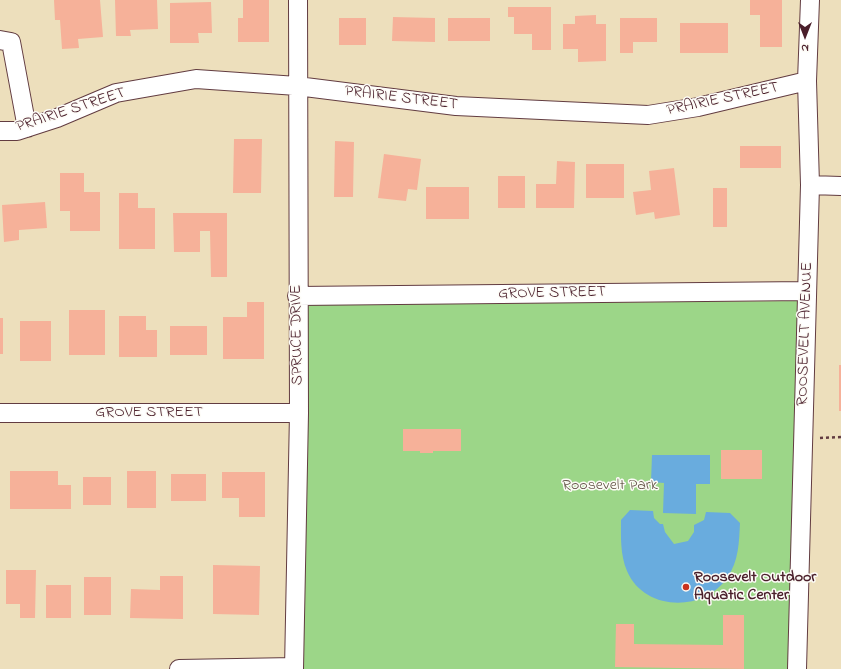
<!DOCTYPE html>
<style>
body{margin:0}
#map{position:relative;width:841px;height:669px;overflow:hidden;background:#eddfbc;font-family:"Indie Flower",sans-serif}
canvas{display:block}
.north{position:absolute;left:785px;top:16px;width:40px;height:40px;-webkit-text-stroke:3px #fdfcf7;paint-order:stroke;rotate:180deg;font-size:11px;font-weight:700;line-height:16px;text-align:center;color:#4a1f2b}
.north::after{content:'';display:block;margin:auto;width:14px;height:18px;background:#4a1f2b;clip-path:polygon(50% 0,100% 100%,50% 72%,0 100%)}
</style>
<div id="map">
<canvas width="841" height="669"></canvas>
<div class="north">N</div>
</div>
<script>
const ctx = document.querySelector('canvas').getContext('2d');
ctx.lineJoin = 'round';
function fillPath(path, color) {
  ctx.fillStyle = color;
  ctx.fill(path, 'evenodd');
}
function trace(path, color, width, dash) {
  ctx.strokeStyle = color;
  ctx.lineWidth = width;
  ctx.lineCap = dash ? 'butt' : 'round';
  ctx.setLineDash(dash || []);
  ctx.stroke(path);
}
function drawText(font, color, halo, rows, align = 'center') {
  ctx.font = font + ' "Indie Flower",sans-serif';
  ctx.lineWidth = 3;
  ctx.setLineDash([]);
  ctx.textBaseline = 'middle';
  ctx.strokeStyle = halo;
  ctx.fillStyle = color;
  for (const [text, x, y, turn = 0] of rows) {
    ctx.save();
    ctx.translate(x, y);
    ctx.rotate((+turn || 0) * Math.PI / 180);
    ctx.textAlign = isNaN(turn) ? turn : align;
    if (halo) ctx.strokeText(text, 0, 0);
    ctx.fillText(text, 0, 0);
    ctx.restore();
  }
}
fillPath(new Path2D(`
 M799,301L788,669H303L306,305Z`), '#9cd688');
fillPath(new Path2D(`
 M652,455H710V484H696V514L663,513L664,483L651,482Z
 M630,510L653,511L654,518L660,524H663L665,532L674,544L688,541L694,532V525L704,520L706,512L730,513L740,523C739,542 739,561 727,578C703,613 644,611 627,571C620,554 621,537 621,520Z`), '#69acde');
fillPath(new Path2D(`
 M54,0H100L103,37L78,39L79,48L62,49L60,20H55Z
 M115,0H157L158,29L130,30L131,36H116Z
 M243,0H269V42H238V18H243Z
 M750,0H782V47H760V15H750Z
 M211,2L212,33H198L199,43H170V3Z
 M508,7H551V50H532V34H514V17H508Z
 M596,15V24H606V61L578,62V49H563V24H575V16Z
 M393,17L435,18V42L392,41Z
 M339,18H366V45H339Z
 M448,18H490V41H448Z
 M620,18H657V42H633V53H620Z
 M680,23H728V53H680Z
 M234,139H262L261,193H233Z
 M335,141L354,142L353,197H334Z
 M740,146H781V168H740Z
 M384,154L421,159L417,190L408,189L406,201L378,198Z
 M557,161L575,162L574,208H536V184H556Z
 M586,164H624V198H586Z
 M674,168L680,215L655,219L654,212L636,215L633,192L651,190L649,171Z
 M60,173H84V192H100V231H70V211H60Z
 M498,176H525V208H498Z
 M426,187H469V219H426Z
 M713,188H727V227H713Z
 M119,193H138V208H155V249H119Z
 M45,202L47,228L19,230V240L4,242L2,205Z
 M173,213H227V277H211L210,231H200V252H174Z
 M247,302H264V359H223V317H247Z
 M69,310H105V355H69Z
 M119,316H146V330H157V357H119Z
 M0,318H3V354H0Z
 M20,321H51V361H20Z
 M170,326H207V355H170Z
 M839,365H841V411H839Z
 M403,429H461V451H433V453H420V451H403Z
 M721,450H762V479H721Z
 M10,471H58V485H71V509H10Z
 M127,471H156V508H127Z
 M222,472H265V517H239V498H222Z
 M171,474H206V501H171Z
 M83,477H111V505H83Z
 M213,565L260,566L259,615L213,614Z
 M6,570H36L35,618H20V604H6Z
 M160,576H183V619L130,618L131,589L160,590Z
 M84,577H111V615H84Z
 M46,585H71V618H46Z
 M723,615H744V669L615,667L616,624H634V644L723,645Z`), '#f6b199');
const minor = new Path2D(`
 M0,40L11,42L27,128
 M0,131H17L57,118L116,93L196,79L297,86L456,106L648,115L698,107L807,81
 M810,185L841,186
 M297,296L807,291
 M0,413H299
 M179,669L294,667
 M294,669L299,413L298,0
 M797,669L810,185L807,81L810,0`);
trace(minor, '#623c41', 20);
trace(new Path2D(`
 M820,438L841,437`), '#623c41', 2.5, [3, 3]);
trace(minor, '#fff', 18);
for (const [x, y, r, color] of [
 [686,587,4,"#c8321e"]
]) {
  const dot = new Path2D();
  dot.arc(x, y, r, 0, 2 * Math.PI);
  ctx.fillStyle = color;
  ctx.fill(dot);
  trace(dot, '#fdfcf7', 1.5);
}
drawText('16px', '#4a1f2b', '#fdfcf7', [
 ["PRAIRIE STREET",401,99,7],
 ["PRAIRIE STREET",723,100,-12],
 ["PRAIRIE STREET",71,111,-18],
 ["GROVE STREET",552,294,-1],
 ["ROOSEVELT AVENUE",806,334,-88],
 ["SPRUCE DRIVE",298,335,-91],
 ["GROVE STREET",149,413]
]);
drawText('16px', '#635647', '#fdfcf7', [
 ["Roosevelt Park",610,486]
]);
drawText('bold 16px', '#4a1f2b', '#fdfcf7', [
 ["Roosevelt Outdoor",694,578],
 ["Aquatic Center",694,596]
], 'left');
</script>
